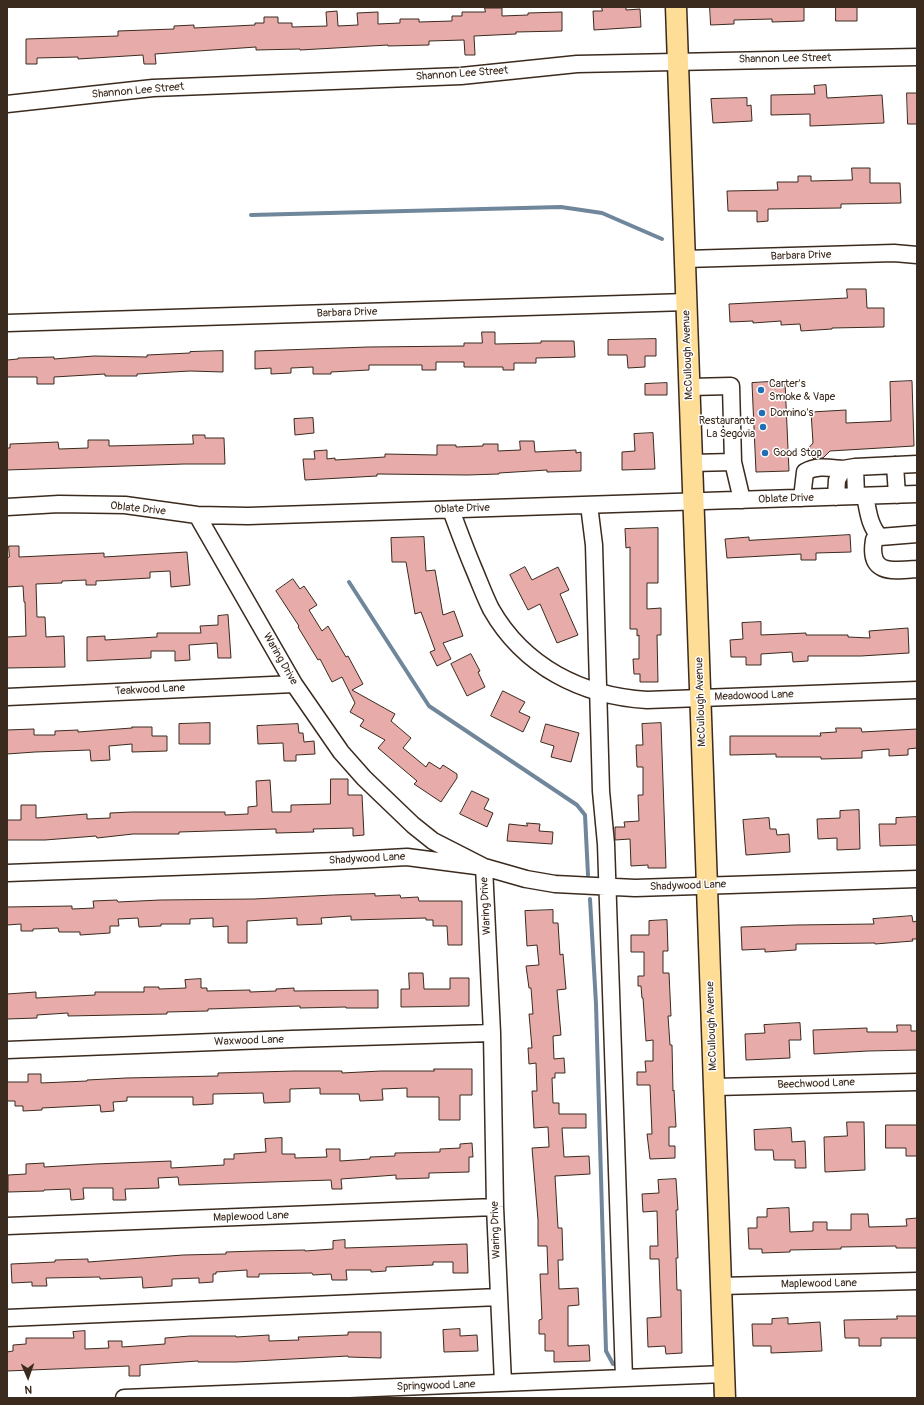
<!DOCTYPE html>
<style>
body{margin:0}
#map{position:relative;width:924px;height:1405px;overflow:hidden;background:#fff;font-family:Pangolin,sans-serif}
canvas{display:block}
.frame{position:absolute;inset:0;border:8px solid #3b2a1e;pointer-events:none}
.north{position:absolute;left:8px;top:1357px;width:40px;height:40px;-webkit-text-stroke:3px #fff;paint-order:stroke;rotate:178deg;font-size:11px;font-weight:700;line-height:16px;text-align:center;color:#3b2a1e}
.north::after{content:'';display:block;margin:auto;width:14px;height:18px;background:#3b2a1e;clip-path:polygon(50% 0,100% 100%,50% 72%,0 100%)}
</style>
<div id="map">
<canvas width="924" height="1405"></canvas>
<div class="frame"></div>
<div class="north">N</div>
</div>
<script>
const ctx = document.querySelector('canvas').getContext('2d');
ctx.lineJoin = 'round';
function trace(path, color, width, dash) {
  ctx.strokeStyle = color;
  ctx.lineWidth = width;
  ctx.lineCap = dash ? 'butt' : 'round';
  ctx.setLineDash(dash || []);
  ctx.stroke(path);
}
function fillPath(path, color) {
  ctx.fillStyle = color;
  ctx.fill(path, 'evenodd');
}
function drawText(font, color, halo, rows, align = 'center') {
  ctx.font = font + ' Pangolin,sans-serif';
  ctx.lineWidth = 3;
  ctx.setLineDash([]);
  ctx.textBaseline = 'middle';
  ctx.strokeStyle = halo;
  ctx.fillStyle = color;
  for (const [text, x, y, turn = 0] of rows) {
    ctx.save();
    ctx.translate(x, y);
    ctx.rotate((+turn || 0) * Math.PI / 180);
    ctx.textAlign = isNaN(turn) ? turn : align;
    if (halo) ctx.strokeText(text, 0, 0);
    ctx.fillText(text, 0, 0);
    ctx.restore();
  }
}
trace(new Path2D(`
 M251,215L561,207L602,213L662,239
 M349,582L429,706L577,805L585,815L588,875
 M590,899L596,1004L606,1351L613,1364`), '#6f869b', 4);
const building = new Path2D(`
 M602,7H626V10L640,9L641,27L594,30L593,11H602Z
 M710,7H804V21L772,22V19L734,20V24L711,25Z
 M836,7H857V21H836Z
 M485,8H502V16L528,15V13L562,12V31L516,32V34L474,36L475,55H465L464,40L429,41V45L388,46V45L300,50V49L256,50V47L155,54L156,64H144L143,55L78,59V57L37,58V64H26V39L118,36V31L174,29V26L194,25V28L255,25V23H264V17H278V23H292V27L327,26L326,12L337,11L338,26L358,25L357,13L378,12V24L400,23V19H419V22L452,21V16H462V12H485Z
 M826,85L827,98L882,95L884,123L810,126V114L771,115V95L815,94L814,86Z
 M907,93H917V124H908Z
 M747,98V106L751,105L752,121L713,123L711,99Z
 M852,168H870V183H900L901,203L841,204V208L768,209V221L757,222V211H728L727,191L778,190L777,182H798V176H811V181L852,180Z
 M847,289H866L867,308H884V327L832,328V329L801,331L800,324L781,325V321L753,323V321L730,322L729,304L847,298Z
 M482,332H495V344L541,343V341H574L575,357L536,358V363H514V370H503V367H464V362H436V370H422V365H369V370L331,372V374H313V367L291,368V373L271,374V368L255,369V351L368,347L464,346V343H482Z
 M656,339V356H645V367L628,368L627,355H608V340Z
 M223,351V372L190,371L137,374V376H105V374L54,377V384H37V377H7V360L18,359V358L54,357V359L94,356L147,357V355L190,353V352Z
 M785,381L789,471L756,472L752,383Z
 M912,381L914,446L830,451L823,458L814,459L806,451L813,443L811,412L846,410V423L891,421L890,382Z
 M667,383V395H645V384Z
 M313,418L314,433L295,435L294,419Z
 M653,433L655,469L622,470V452L635,451L634,434Z
 M193,435H205V438H224L225,464H184L7,470V448H10V444L58,442L59,449L88,448V440H109V446L193,444Z
 M520,441H534L535,452L576,450V453L581,452V471L547,472V470L499,473V474L467,475L377,474V476L305,480L303,459H315L314,451L327,450V459L335,458V460L385,457V454L437,455V445H456V447L483,446V444H498V451L520,450Z
 M658,528V583H647V609L661,608V635H657L658,682H640V674H634L633,659H639V635L637,636V629H630V547L626,548L625,529Z
 M850,535L851,552L816,553V560H801V554L727,558L725,539L749,537V540Z
 M424,537L426,571L435,570L443,615L454,611L463,636L443,643L451,659L437,666L430,652L435,650L421,612L415,614L406,562H392L391,538Z
 M9,546H19V557L104,553V557L187,552L190,585L171,587L170,571L150,572V578L96,581V585H86V580L62,581V583L36,584L37,617H45L46,637L64,636L65,667L7,668V637L26,636L25,602H24L23,586L7,587V558L9,557Z
 M525,567L532,580L558,567L569,590L560,594L578,635L557,643L540,604L528,610L510,575Z
 M293,579L300,589L304,586L317,605L309,610L322,631L328,626L346,657L348,656L363,684L352,690L395,714L391,721L411,738L403,748L426,767L429,762L440,769L443,765L457,774V778L441,802L414,784L417,781L378,748L385,740L360,726L364,720L350,712L355,703L342,677L332,682L320,659L318,660L298,627L299,626L276,591Z
 M228,615L231,658H218L217,643L189,645L190,660L175,661V651H151V658L87,661V637L105,636V640L157,637V633H201L200,626L218,625V616Z
 M761,622V635L806,633V635H848V637L870,638L869,631L908,628L909,653L861,656H808V661L793,662L792,652L761,654V665H746V657H731L730,640L743,639L742,623Z
 M471,654L480,671L478,672L485,687L467,696L451,664Z
 M503,691L525,702L519,712L530,717L523,732L491,716Z
 M210,723V744H179V724Z
 M661,723L666,868H648V865L631,866L630,839L615,840V827H625L624,822L639,821L638,795H643V767H637L636,745H643L642,724Z
 M298,724L299,733H303L304,742L314,741L315,754L296,755V761H284L283,743L258,744L257,726Z
 M546,724L579,733L571,762L551,757L554,746L541,742Z
 M132,727H152V736H167V751L132,752V744L109,746L110,760L91,761L90,750L35,752L7,754V730L34,729V735H55V731L78,730V732L132,728Z
 M836,728H861L862,732L917,729V748L908,749V755L889,756V749L862,751V758L821,759V757H776V754L730,755V736H821L820,733L836,732Z
 M331,779H348V795H362L364,835L353,836V828L313,829L314,832L276,833V829L179,832V834H133L97,838L96,836L45,840H7V820H21V805H36V818L87,814V819L110,818V813L132,812H225V815L248,814V807L257,806L256,781L270,780L272,812H291V805L330,804Z
 M472,791L489,799L484,809L493,813L487,827L460,814Z
 M859,810L860,849L837,850V838L818,839L817,819L840,818V811Z
 M917,817V845L880,846L879,824H896V818Z
 M769,818L770,829H776L777,835L789,834L790,852L746,855L743,820Z
 M527,823L540,824L539,831L553,832L552,844L507,841L509,824L527,826Z
 M375,894V896L400,895L401,898L418,897L419,901H462V945H448L447,926H433V920H426V918L351,920V916L321,918L322,924L297,925V918L247,921V943H228V926L213,927V918L190,919V924H161V926L139,927L138,918L118,919L119,926H110V933L80,935V932H59L58,928L33,929V931H21V924L7,925V907L72,906V909L94,908L93,901L117,900L118,902L160,900L254,899L333,895Z
 M553,910V923H558L560,955L563,954L566,989L557,990L561,1035L553,1036L554,1059L564,1058L565,1073H555V1078H552L553,1103H559V1114H586V1128H562L564,1157L589,1156L590,1174L555,1176L558,1228H562L563,1260H558L559,1289L578,1288L579,1305L568,1306V1346L589,1345L590,1361L554,1362V1351H545V1334H539V1320L542,1319L540,1274H548L547,1246H538V1220L532,1148L549,1147L548,1127L534,1128L532,1091H537L536,1063L529,1064L528,1048H532L529,1014H533L531,988H529L526,966L539,965L537,945L527,946L525,911Z
 M912,916L913,922L917,921V939H912L913,941L875,944V943L796,944V950L765,952V949L742,950L741,927L795,925L874,924L873,919Z
 M667,920L668,951H663V973H669L671,1016H668L670,1045H672L673,1091L674,1090L676,1127H669V1146H675V1158L650,1159L647,1134H652L650,1085H637V1072H646L645,1061H653V1040L646,1041L643,998H642L641,986H638V976H644V952H631V935H649V921Z
 M409,973H423L424,989H450V978H469V1006L401,1007V989H409Z
 M201,979V988H207V991L250,990V992L276,991V989L294,988V991L378,990V1008H346V1007L300,1008V1006L208,1009V1011L167,1012V1014L68,1016V1013L37,1015V1018L7,1019V994L36,992V998L95,995V992H144V987H159V989L186,988L185,980Z
 M800,1023L801,1040H789L790,1058L746,1060L745,1034L765,1033L764,1025Z
 M897,1025H911V1031H917V1050L868,1051L814,1054L813,1030L867,1028V1032H897Z
 M434,1069H472V1095H460V1120H439V1097H407V1088L382,1089L383,1100L360,1101L359,1094H320V1088L290,1089V1102L264,1103L263,1093L213,1094V1104L193,1105V1097H127V1101L113,1102L114,1111L101,1112L100,1105L42,1108V1110L23,1111V1106H15V1101H7V1082H28V1074H41V1083L87,1081V1080L126,1078L218,1076V1073L295,1071H342V1073L381,1071H434Z
 M847,1122H864L865,1170L825,1172L824,1137L847,1136Z
 M886,1125H917V1156H906V1148H886Z
 M791,1128L792,1142L805,1141L806,1168H795V1160H774L773,1150H755L754,1130Z
 M282,1138V1154H295V1158L327,1157L326,1149H340V1161L370,1159V1157L395,1156V1153L440,1152V1149L460,1148V1144L472,1143L473,1157H469V1172L429,1173V1178L396,1179V1175L341,1179L342,1189H332L331,1180L179,1185L178,1177L158,1178L159,1188L125,1189L126,1200H113V1188H83L84,1199L71,1200L70,1189L44,1190V1191L8,1192V1175L26,1174V1164L44,1163V1167L95,1164L171,1161V1168L224,1165V1159H234V1154L266,1152L265,1139Z
 M676,1179L678,1210H676L678,1258H676L677,1290H681L682,1353L666,1354L665,1346L648,1347L647,1318L661,1317L659,1259H650V1246H658L657,1211L643,1212L642,1194L659,1193L658,1180Z
 M789,1208L790,1232L813,1231V1222H827V1230H851V1214H868L869,1227L907,1226L906,1219L917,1218V1248H896V1246L841,1247V1249L790,1250V1252L762,1253V1249H749L748,1228H757V1217H767V1209Z
 M345,1240V1248L467,1244L468,1273H453V1262H433V1265L386,1267V1271L371,1272V1270H346L347,1280H332L331,1274L313,1275L312,1273L259,1274V1277H247V1270L216,1272V1274H213V1282L199,1283V1278L172,1279V1286L143,1288L142,1277L100,1279V1277L46,1278L47,1286H32V1282L12,1283L11,1264L55,1262V1260L88,1259V1262L183,1255L226,1254V1252L257,1251L305,1250V1251L333,1249V1241Z
 M897,1316H917V1338H881V1346H859V1338H845L844,1320L897,1319Z
 M788,1318V1324L820,1322L822,1351L771,1353V1346H753L752,1324H772V1319Z
 M460,1329V1336L477,1335L478,1351L444,1352L443,1330Z
 M85,1331V1349L109,1348L108,1341H122V1347L165,1344V1338L190,1336H236V1337L269,1335V1341L299,1340L298,1337L348,1335V1332H381V1358L348,1357V1356L236,1362H198V1361L140,1365V1376H129V1366L7,1371V1352L13,1351V1345L26,1344V1338H74L73,1332Z`);
fillPath(building, '#e7acaa');
trace(building, '#3b2a1e', 1);
const minor = new Path2D(`
 M7,104L153,88L461,76L577,64L917,57
 M685,259L894,253L917,255
 M7,323L687,302
 M690,387L731,386L733,462L692,463
 M733,462L742,500
 M895,465L897,495
 M855,467L856,496
 M865,496C868,510 869,526 880,537
 M836,497L837,480L843,469L855,467L917,464
 M802,498L805,472C817,465 830,468 843,469
 M589,505L594,545L601,791L606,844L624,1378
 M7,507L59,504L125,505L197,515L248,516L917,494
 M451,510C458,529 465,548 473,567C479,581 484,595 491,609C524,667 582,696 647,700L917,690
 M197,515L294,684L341,752L364,778L413,825L433,841L484,867L492,1033L495,1207L503,1383
 M917,534L880,537L874,540C868,575 892,571 917,569
 M7,697L294,684
 M7,873L337,861L407,857L484,867L526,879L555,884L635,888L917,879
 M7,1050L292,1039L492,1033
 M715,1087L917,1082
 M7,1226L495,1207
 M721,1286L917,1281
 M7,1318L499,1297
 M124,1398L725,1374`);
const major = new Path2D(`
 M676,7L725,1398`);
trace(minor, '#3b2a1e', 19);
trace(major, '#3b2a1e', 23);
trace(minor, '#fff', 16);
trace(major, '#fedd96', 20);
for (const [x, y, r, color] of [
 [761,390,4,"#1f6fb2"],
 [762,413,4,"#1f6fb2"],
 [763,427,4,"#1f6fb2"],
 [765,453,4,"#1f6fb2"]
]) {
  const dot = new Path2D();
  dot.arc(x, y, r, 0, 2 * Math.PI);
  ctx.fillStyle = color;
  ctx.fill(dot);
  trace(dot, '#fff', 1.5);
}
drawText('11px', '#3b2a1e', '#fff', [
 ["Shannon Lee Street",785,59,-1],
 ["Shannon Lee Street",462,74,-4],
 ["Shannon Lee Street",138,91,-5],
 ["Barbara Drive",801,256,-2],
 ["Barbara Drive",347,313,-2],
 ["McCullough Avenue",688,355,-92],
 ["Oblate Drive",786,499,-2],
 ["Oblate Drive",138,509,6],
 ["Oblate Drive",462,509,-2],
 ["Waring Drive",280,659,60],
 ["Teakwood Lane",150,690,-3],
 ["Meadowood Lane",754,696,-2],
 ["McCullough Avenue",701,702,-92],
 ["Shadywood Lane",367,859,-3],
 ["Shadywood Lane",688,886,-2],
 ["Waring Drive",486,906,-93],
 ["McCullough Avenue",712,1026,-92],
 ["Waxwood Lane",249,1041,-2],
 ["Beechwood Lane",816,1084,-2],
 ["Maplewood Lane",251,1217,-2],
 ["Waring Drive",496,1230,-92],
 ["Maplewood Lane",819,1284,-1],
 ["Springwood Lane",436,1386,-2]
]);
drawText('11px', '#3b2a1e', '#fff', [
 ["Carter's",769,384],
 ["Smoke & Vape",769,397],
 ["Domino's",770,413],
 ["Restaurante",755,421,"right"],
 ["La Segovia",755,434,"right"],
 ["Good Stop",773,453]
], 'left');
</script>
